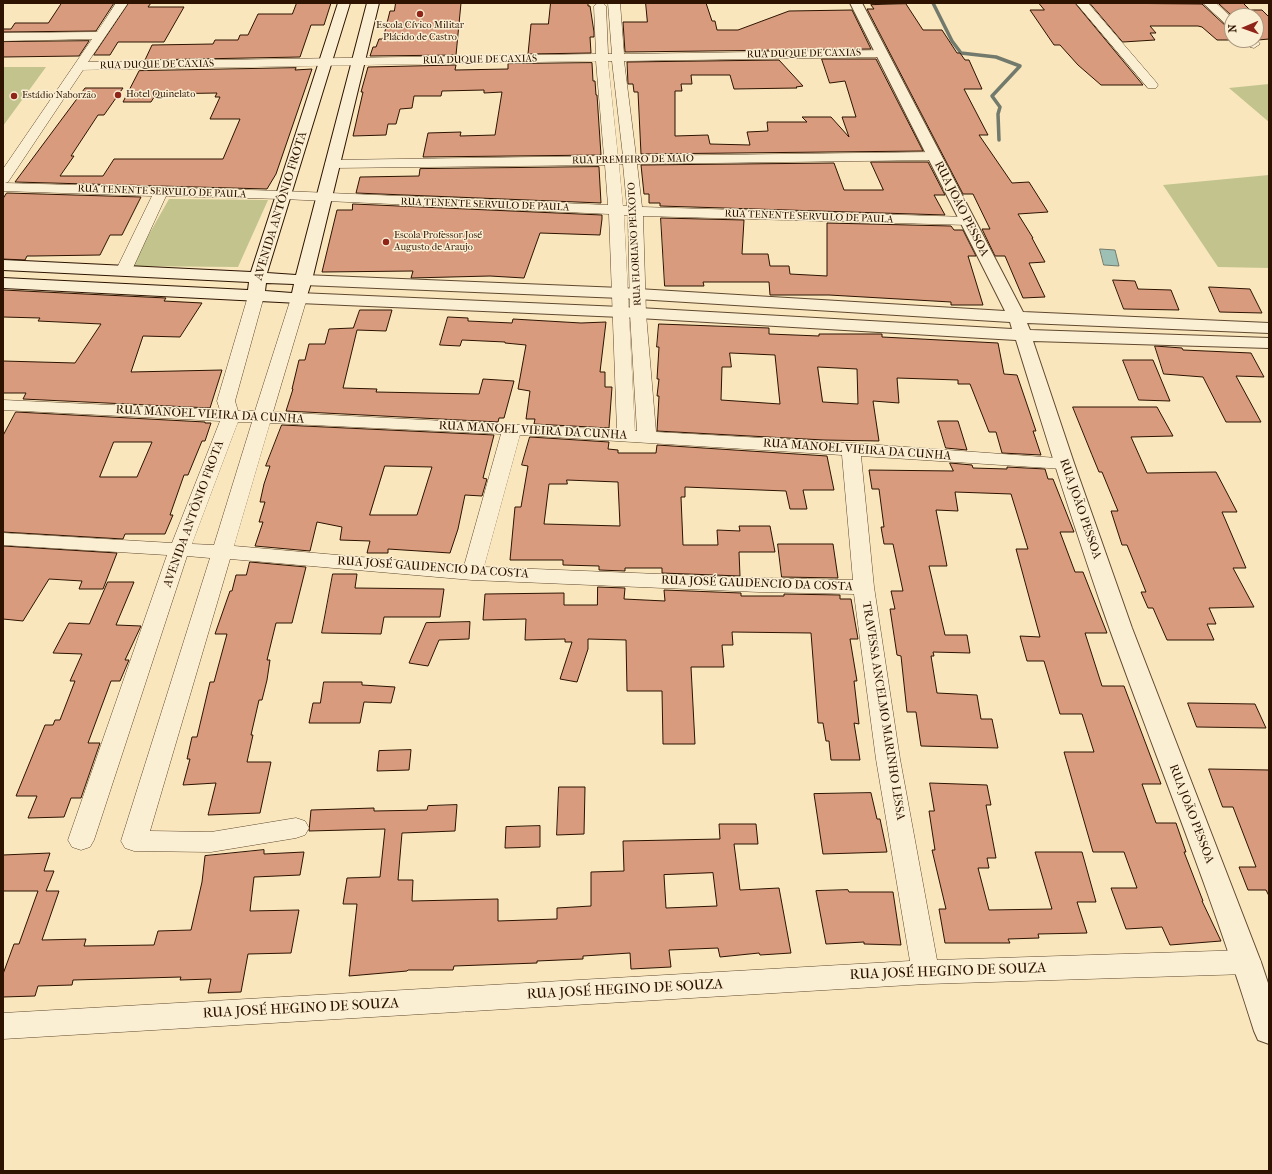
<!DOCTYPE html>
<meta charset="utf-8">
<style>
body{margin:0}
#map{position:relative;width:1272px;height:1174px;overflow:hidden;background:#f9e6bc;font-family:"IM FELL French Canon",serif}
canvas{display:block}
.frame{position:absolute;inset:0;border:4px solid #2d1300;pointer-events:none}
.north{position:absolute;left:1224px;top:8px;width:40px;height:40px;box-sizing:border-box;background:#fbefd3;border:1px solid #a9977f;border-radius:50%;rotate:268deg;font-size:11px;font-weight:700;line-height:16px;text-align:center;color:#2d1300}
.north::after{content:'';display:block;margin:auto;width:14px;height:18px;background:#8f2418;clip-path:polygon(50% 0,100% 100%,50% 72%,0 100%)}
</style>
<div id="map">
<canvas width="1272" height="1174"></canvas>
<div class="frame"></div>
<div class="north">N</div>
</div>
<script>
const ctx = document.querySelector('canvas').getContext('2d');
ctx.lineJoin = 'round';
function fillPath(path, color) {
  ctx.fillStyle = color;
  ctx.fill(path, 'evenodd');
}
function trace(path, color, width, dash) {
  ctx.strokeStyle = color;
  ctx.lineWidth = width;
  ctx.lineCap = dash ? 'butt' : 'round';
  ctx.setLineDash(dash || []);
  ctx.stroke(path);
}
function drawText(font, color, halo, rows, align = 'center') {
  ctx.font = font + ' "IM FELL French Canon",serif';
  ctx.lineWidth = 3;
  ctx.setLineDash([]);
  ctx.textBaseline = 'middle';
  ctx.strokeStyle = halo;
  ctx.fillStyle = color;
  for (const [text, x, y, turn = 0] of rows) {
    ctx.save();
    ctx.translate(x, y);
    ctx.rotate((+turn || 0) * Math.PI / 180);
    ctx.textAlign = isNaN(turn) ? turn : align;
    if (halo) ctx.strokeText(text, 0, 0);
    ctx.fillText(text, 0, 0);
    ctx.restore();
  }
}
fillPath(new Path2D(`
 M3,67H46L3,126Z
 M1269,84V122L1229,88Z
 M1269,175V268L1218,267L1163,185Z
 M169,199L268,200L238,267L131,266Z`), '#c2c38d');
const water = new Path2D(`
 M1100,249L1115,250L1119,266L1104,265Z`);
fillPath(water, '#9ebfb4');
trace(water, '#717a6c', 1);
trace(new Path2D(`
 M933,3L952,41L961,53L996,57L1020,66L992,96L1000,107L998,114L999,140`), '#717a6c', 3.5);
const building = new Path2D(`
 M62,3H114L96,31L3,32V29H11L15,23H48Z
 M129,3H151L148,7H184L164,42H118L110,55H94Z
 M297,3H331L324,25H311L300,57L145,60L152,45L213,44L215,40H238L240,35H248L258,14H292Z
 M396,3H461L456,55L370,56L373,47H376L379,39H383L390,11H394Z
 M551,3H588V6H590L594,32V37H590L591,53L528,54L531,24H548Z
 M646,3H706L712,21H715L717,30H738L789,11L852,10L871,49L625,52L623,22H647Z
 M1039,3H1075L1143,85H1101L1078,65L1060,45H1054L1030,10H1044Z
 M1090,3L1202,4L1227,27L1232,28V40H1240H1217L1202,27L1198,26H1150L1156,33H1150L1155,40L1123,42Z
 M1243,3L1250,10H1262L1269,17V39L1258,40L1256,38V16H1232L1219,4Z
 M906,4L923,30H942L957,53H960L965,60H969L982,89H964L988,135H979L1012,183L1029,182L1048,212L1018,214L1033,238H1032L1045,262L1029,263L1045,297L1023,298L1005,256H995L982,229H990L973,194H963L867,9H874L871,5Z
 M89,41L79,56L3,57V42Z
 M822,59H876L923,151L641,154L638,92H634L633,84H628L627,62L779,60L803,86L796,87L797,88L734,89L730,75H691L692,84H681L682,91H675V136L708,135L710,144L750,145L747,132L768,131L767,122H807L802,117H831L849,137L842,117H856L845,81L830,83Z
 M592,63L593,81H595L596,95H597L601,155L423,157L428,133L461,132L460,136L495,135L502,92L484,93V90L442,91L441,96H414L412,108L400,109L396,124H388L386,135L353,136L363,92H361L368,67L456,65L455,70L508,69V64Z
 M296,68L295,70L312,69L276,174L267,189L15,182L85,88H123L104,115H98L71,156H74L60,176H103L114,159H223L240,119H210L220,97H215L217,93L156,94L151,102H123L139,71Z
 M871,162H928L945,195H934L945,215L660,206V203H649V194H644L641,165L834,163L844,190H883Z
 M599,167L601,203L356,193L360,177L419,176L420,169Z
 M7,193L141,197L122,235H110L100,255L34,256H27L25,260L3,259V199Z
 M353,204L602,215V219L600,235L540,233L524,278L490,276L411,278L413,271L322,272L337,210H352Z
 M661,218L744,220L742,254H768L770,266H789L790,274L827,276V223L951,226L954,230H963L976,256H968L983,305H951V302L829,295H770L769,282H703L704,286H665Z
 M1113,280L1135,281L1138,289L1171,290L1179,310L1124,309Z
 M1209,287L1250,289L1262,313L1220,312Z
 M3,290L166,298L164,301L202,303L180,337L143,336L131,372L222,370L210,408L23,399L26,393H3V361L75,363L101,324L38,321L40,318L3,317Z
 M360,310H392L386,331L357,330L343,388L377,389L376,392L479,394L483,379L514,381L504,418H499L498,422L286,411L293,389H292L299,360H305L309,344H325L329,329L353,328Z
 M448,317L468,318V321L512,323L513,319L581,323L606,322L600,372H605V387H612L609,428L534,424L535,419H526L530,391L518,389L526,345L505,343V342L462,340L460,346L440,345Z
 M659,324L769,328V334L819,336V334H882V337L998,343L1004,374L1017,375L1036,431H1033L1041,455L1002,453L996,432H989L970,384H958V380L897,378L899,403L873,401L879,441L824,440L657,431L659,396H657L659,379H657L659,347H657ZM730,353L775,355L780,404L721,400L722,367H731ZM818,367L857,369L858,404L823,402Z
 M1155,346L1182,348L1183,350L1251,353L1264,377L1236,376L1261,422H1226L1203,377L1164,374Z
 M1123,360H1153L1170,401L1139,400Z
 M1073,407H1157L1173,436L1131,437L1147,473L1216,472L1237,512H1222L1246,568H1233L1254,607L1209,608L1216,624H1207L1214,640H1167L1153,608H1148L1141,592H1146L1127,545H1122L1111,511H1118L1102,472H1099L1092,455Z
 M16,412L205,422V423H211L205,441H202L188,475H184L170,515H173L165,534H125L123,539L3,532V436ZM114,442H152L137,477H100Z
 M938,421H958L967,450L946,448Z
 M282,425L494,435L483,478L487,479L482,496L465,495L458,529L450,553L388,549V553H367L370,541L340,540L342,527L317,522L310,551L255,546L263,522H259L265,502H260L264,484L270,466H266ZM385,466L432,467L417,515H370Z
 M530,437L609,442L608,449L618,450V453H656L657,445L827,456L834,490H803L807,509H790L786,491L685,487V497H681L683,545H718L717,530L740,531L739,526H770L775,552H739L740,576L662,573V568H625V571L599,570V566L563,565V560H510L515,507H521L528,466L522,465ZM567,480L618,482L620,526L544,524L549,484H567Z
 M950,463L972,465L973,468L1007,469V467L1045,469L1048,479H1053L1074,532H1060L1075,572H1083L1107,633H1085L1102,686H1124L1161,784H1142L1156,823H1176L1186,852H1184L1203,901H1202L1221,941L1170,945L1162,927L1126,929L1111,888H1137L1124,852H1093L1064,752H1094L1082,714H1060L1044,661H1027L1020,636L1040,637L1016,549H1028L1011,494L955,492L958,511L936,510L947,566H929L945,635H967L970,653L933,652L934,656H931L937,693L977,695L981,719H992L998,748L921,746L916,712H907L901,656L897,655L890,609H895L891,591H903L893,544H884L881,527H884L879,489H872L869,470L953,471Z
 M778,544H833L838,578L782,577Z
 M3,546L117,553L103,589H79L82,581L49,579L23,621L3,619Z
 M250,562L306,567L292,623H276L267,660H270L267,680L262,700H259L251,735H253L247,762H271L260,813L208,815L216,783L183,785L190,759H187L192,737H197L210,682H214L227,634H215L230,591H232L236,575H246Z
 M333,574H357L355,588L444,589L440,617H384L381,634L322,633Z
 M108,582H134L116,625L141,626L125,660H129L120,681H111L88,743H100L81,798H71L64,817L28,818L37,796H16L45,725H53L55,720H60L75,681H70L82,654L53,653L69,623L89,624Z
 M598,587L625,588L624,599L665,601L664,590L741,593V596H784V594L840,595V599H851L858,639H850L857,681H854L859,724L854,723L860,760H831L829,741H826L823,723H818L811,633L732,632L733,645H722L724,667H691L695,744H663L662,691H627L626,640L588,639V649L577,682L560,679L572,642H565V639L525,640L526,619L483,620L485,594L564,593V605H597Z
 M470,622L469,639L439,640L428,666L409,663L426,623Z
 M324,682H362V685L395,687L391,703L364,702L360,723H309L313,703H320Z
 M1188,703L1255,704L1266,728L1197,727Z
 M411,750L409,770L377,771L379,751Z
 M1209,769L1269,770V896L1266,890H1248L1239,867H1256L1233,807H1223Z
 M930,783L987,785L991,805H986L996,858H987L989,868H978L989,910L1052,909L1035,852H1082L1096,902H1077L1087,933L1038,934L1039,938L1008,939L1010,943H945L939,909H946L932,850H935L929,811H934Z
 M559,787H585L584,834L557,835Z
 M871,793L877,819H880L887,852L823,854L814,794Z
 M457,805L455,831L402,833L398,880H413L412,901L498,899V921L557,919V908L591,906V872L624,871L623,841L720,839L719,824H756L758,844H734L740,890L779,888L791,953L760,955L759,953L720,957L718,948L669,950L671,967L631,969L630,953L583,956V959L537,961V963L454,966L453,970H408L407,971L349,976L357,904H343L347,878L380,877L385,829L309,831L311,810L374,808V811L427,810L428,806ZM713,873L717,906L666,908L664,875Z
 M540,826V847L505,848L506,827Z
 M264,850V854L304,852L300,875L254,877L250,911L299,910L291,953L248,954L241,992L208,993L211,979L180,980L181,977L73,980L72,985L38,986L35,996L3,997V974L14,944H19L38,891H3V855L50,853L44,871H54L46,891H59L42,940L86,939L84,946L154,945L158,931L191,930L202,882L205,856Z
 M848,890L849,892H893L901,945L864,944V942L826,944L816,891Z`);
fillPath(building, '#d89b7e');
trace(building, '#2d1300', 1);
const minor = new Path2D(`
 M116,3H128L88,62L596,54L594,6L598,3L604,4L606,6L608,54H612L608,3H620L624,54L885,50L887,53L885,56L881,57L624,61L636,156L934,152L939,153L941,156L939,159L934,160L637,164L642,207L968,217L973,218L975,221L973,224L968,225L643,216L646,314L656,432L851,443L1071,459L1073,463L1071,467L1064,469L861,456L874,587L900,759L937,960L1247,950L1257,954L1261,962L1257,970L1247,974L926,984L3,1039V1013L910,961L876,759L854,594L759,592L472,580L230,559L150,831L211,832L296,818L305,821L309,828L305,835L296,838L211,852L134,851L125,848L121,841L210,558L187,556L94,840L90,847L81,850L72,847L68,840L167,555L3,545V533L172,543L220,421L3,410V400L220,410L217,401L248,296L250,293L256,291L262,293L264,296L235,401L238,411H255L291,298L293,295L299,293L305,295L307,298L273,412L617,430L609,214L283,199L166,196L132,270L130,273H118L116,270L152,196L3,191V169L92,39L3,41V33L97,32ZM596,61L604,156L332,160L327,161L325,164L327,167L332,168L605,165L608,205L283,191L5,183L8,182L83,70ZM608,61H612L623,156H618ZM619,164H623L627,206H623ZM624,215H628L630,314L637,431H635ZM238,422H252L214,545L192,544ZM270,423L501,434L464,566L234,546ZM520,435L842,455L853,580L759,578L484,567Z
 M1076,3H1088L1156,82L1158,85L1156,88H1148Z
 M1203,3H1216L1232,18V27L1228,26Z
 M1256,39L1260,44L1254,48L1250,47L1244,40Z`);
const tertiary = new Path2D(`
 M850,3H862L1023,312L1269,323V333L1027,323L1030,330L1269,338V348L1033,341L1074,463L1132,628L1261,962L1269,986V1044L1258,1040L1254,1031C1212,895 1158,763 1110,630C1076,534 1046,437 1016,340L621,317L299,303L293,302L291,298L293,294L299,293L621,307L1012,329L1010,322L621,298L304,285L298,284L296,280L298,276L304,275L621,288L1005,311Z`);
const secondary = new Path2D(`
 M338,3H350L267,273L296,275L367,3H379L312,280L305,302L299,303L3,288V278L248,290L249,282L3,270V260L251,272ZM266,283L294,284L292,293L265,291Z`);
trace(minor, '#60482f', 1);
trace(tertiary, '#60482f', 2);
trace(secondary, '#2d1300', 2);
fillPath(minor, '#fbefd3');
fillPath(tertiary, '#fbefd3');
fillPath(secondary, '#fbefd3');
for (const [x, y, r, color] of [
 [420,14,4,"#8f2418"],
 [118,95,4,"#8f2418"],
 [14,96,4,"#8f2418"],
 [386,242,4,"#8f2418"]
]) {
  const dot = new Path2D();
  dot.arc(x, y, r, 0, 2 * Math.PI);
  ctx.fillStyle = color;
  ctx.fill(dot);
  trace(dot, '#fbefd3', 1.5);
}
drawText('10px', '#2d1300', '#fbefd3', [
 ["Escola Cívico Militar",420,26,"center"],
 ["Plácido de Castro",420,38,"center"],
 ["Hotel Quinelato",126,95],
 ["Estádio Naborzão",22,96],
 ["Escola Professor José",394,236],
 ["Augusto de Araujo",394,248]
], 'left');
drawText('10px', '#2d1300', '#fbefd3', [
 ["RUA DUQUE DE CAXIAS",804,54,-1],
 ["RUA DUQUE DE CAXIAS",480,60,-1],
 ["RUA DUQUE DE CAXIAS",157,65,-1],
 ["RUA PREMEIRO DE MAIO",633,160,-1],
 ["RUA TENENTE SERVULO DE PAULA",162,192,2],
 ["RUA TENENTE SERVULO DE PAULA",485,205,2],
 ["RUA TENENTE SERVULO DE PAULA",809,217,2],
 ["RUA FLORIANO PEIXOTO",635,244,-93]
]);
drawText('12px', '#2d1300', '#fbefd3', [
 ["AVENIDA ANTÔNIO FROTA",281,206,-73],
 ["RUA JOÃO PESSOA",961,209,63],
 ["RUA MANOEL VIEIRA DA CUNHA",210,415,3],
 ["RUA MANOEL VIEIRA DA CUNHA",533,431,3],
 ["RUA MANOEL VIEIRA DA CUNHA",857,450,4],
 ["RUA JOÃO PESSOA",1080,509,71],
 ["AVENIDA ANTÔNIO FROTA",194,514,-70],
 ["RUA JOSÉ GAUDENCIO DA COSTA",433,568,4],
 ["RUA JOSÉ GAUDENCIO DA COSTA",757,584,2],
 ["TRAVESSA ANCELMO MARINHO LESSA",883,711,81],
 ["RUA JOÃO PESSOA",1191,814,69]
]);
drawText('14px', '#2d1300', '#fbefd3', [
 ["RUA JOSÉ HEGINO DE SOUZA",948,972,-2],
 ["RUA JOSÉ HEGINO DE SOUZA",625,990,-3],
 ["RUA JOSÉ HEGINO DE SOUZA",301,1009,-3]
]);
</script>
